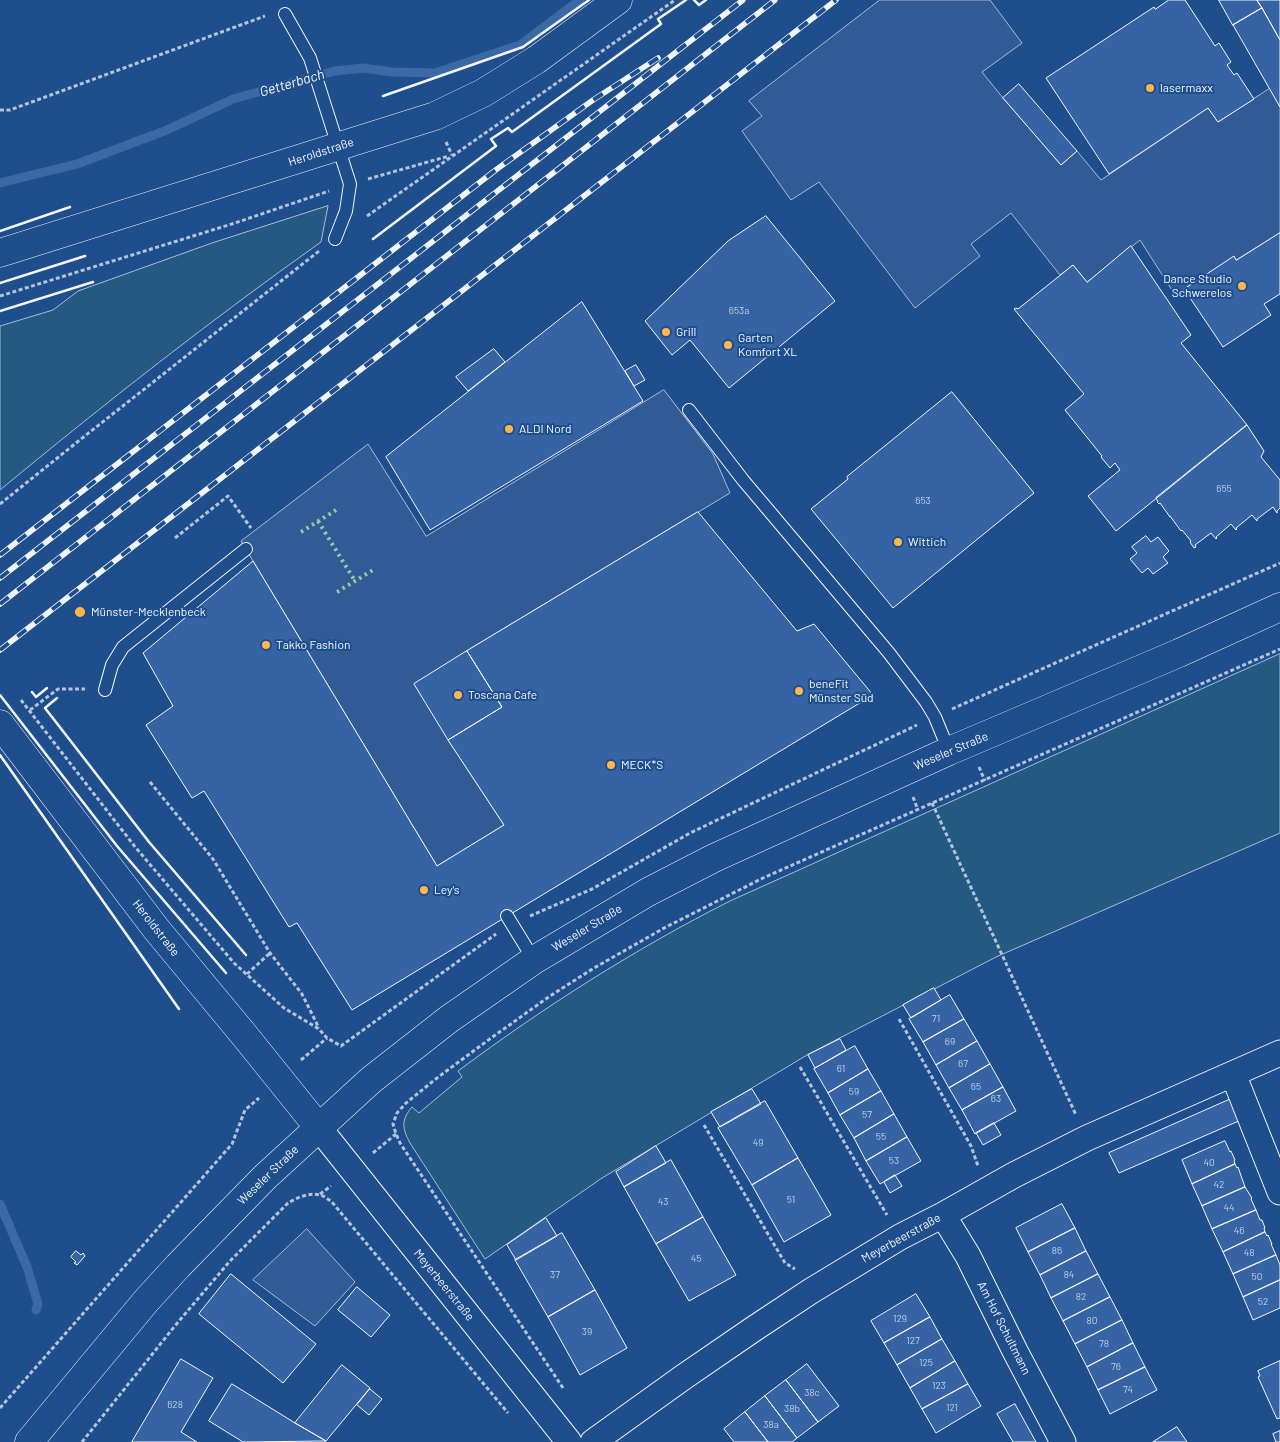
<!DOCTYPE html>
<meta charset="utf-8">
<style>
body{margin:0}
canvas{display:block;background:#1f4e8c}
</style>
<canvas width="1280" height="1442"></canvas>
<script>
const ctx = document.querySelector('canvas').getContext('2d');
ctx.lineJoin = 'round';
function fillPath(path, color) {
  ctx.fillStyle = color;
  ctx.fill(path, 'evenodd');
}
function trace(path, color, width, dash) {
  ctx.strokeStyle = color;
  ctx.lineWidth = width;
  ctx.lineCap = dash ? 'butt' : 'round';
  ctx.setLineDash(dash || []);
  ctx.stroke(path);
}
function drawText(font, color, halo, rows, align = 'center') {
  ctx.font = font + ' Barlow,sans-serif';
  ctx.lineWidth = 4;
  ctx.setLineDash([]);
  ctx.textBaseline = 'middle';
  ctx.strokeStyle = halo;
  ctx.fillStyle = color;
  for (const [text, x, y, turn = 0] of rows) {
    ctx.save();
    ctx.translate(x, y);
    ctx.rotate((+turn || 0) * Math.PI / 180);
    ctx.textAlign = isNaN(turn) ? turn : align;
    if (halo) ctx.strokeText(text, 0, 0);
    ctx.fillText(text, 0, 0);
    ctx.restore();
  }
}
const green = new Path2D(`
 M328,206L321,242C211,320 104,404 0,490V326L53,310L78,291L212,243Z
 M1280,654V833L996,957L807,1055L602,1178L485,1259L410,1143C402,1128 401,1120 412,1107L419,1113L462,1077L458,1071C544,1007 635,949 730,901Z`);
fillPath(green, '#245a82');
trace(green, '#a8bbd7', 1);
const parking = new Path2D(`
 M880,0H990L1022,43L982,72L1003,98L1061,165L1077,151L1101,180L1208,108L1218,122L1270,88L1280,107V233L1236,260L1233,257L1175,295L1140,240L1087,282L1073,265L1060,275L1011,213L971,244L980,256L915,308L819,182L791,200L742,131L762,116L749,101Z
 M664,390L713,454L730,493L467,651L448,740L504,825L437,866L241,541L368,444L426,536Z
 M307,1229L355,1282L315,1326L253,1280Z`);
fillPath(parking, '#305b95');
trace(parking, '#a8bbd7', 1);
trace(new Path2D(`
 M0,183L77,164L167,130L233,99L335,71L363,68L392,72L435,73L520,45L580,0
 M0,1204L27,1267L38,1304L36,1310`), '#3b69a3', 9);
const building = new Path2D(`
 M1169,0H1185L1215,46L1219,43L1231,62L1227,65L1234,75L1237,73L1254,99L1218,122L1208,108L1109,174L1046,78L1154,7L1155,9Z
 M1219,0H1257L1262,8L1233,25Z
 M1257,0H1280V40L1262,8Z
 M1262,8L1280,40V107L1233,25Z
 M1019,84L1077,151L1061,165L1003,98Z
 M766,216L835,301L729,388L690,340L672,355L645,321L728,241Z
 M1280,233V294L1264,304L1271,315L1223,347L1184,289L1234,256L1236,260Z
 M1131,246L1191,335L1181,343L1247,425L1116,531L1088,496L1120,470L1115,463L1110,468L1101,457L1102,456L1065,410L1084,394L1014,309L1016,308L1018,309L1073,265L1087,282Z
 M582,302L643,401L430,530L386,457Z
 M494,349L505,362L468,391L456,377Z
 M636,365L645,380L634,386L625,371Z
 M952,392L1034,493L893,608L811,509L848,479L847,477Z
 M1247,425L1264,451L1261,457L1280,480V508L1277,511V513L1273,507L1257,519V521L1252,515L1236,528L1237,529L1236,530L1231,524L1216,537L1217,538L1216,539L1211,533L1195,545L1196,547L1194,548L1190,542L1191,541L1182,530L1181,531L1170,516V517L1160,503L1159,504L1157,502H1158L1156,498Z
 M698,512L797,631L814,624L873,695L352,1010L297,923L289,927L204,791L192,798L146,725L173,706L143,653L253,561L437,866L504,825L448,740L502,707L467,651Z
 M1146,536L1151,542L1158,537L1169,551L1163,557L1168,563L1153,574L1148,568L1142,573L1130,559L1137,553L1132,547Z
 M467,651L502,707L448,740L414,684Z
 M934,988L941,1000L911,1018L903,1005Z
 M950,995L964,1019L923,1042L909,1019Z
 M964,1019L977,1041L936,1065L923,1042Z
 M840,1039L846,1050L815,1068L808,1055Z
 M977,1041L990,1064L949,1088L936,1065Z
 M855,1046L868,1069L828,1093L814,1069Z
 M990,1064L1003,1087L962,1110L949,1088Z
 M868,1069L881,1091L840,1115L828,1093Z
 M1003,1087L1016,1111L975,1134L962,1110Z
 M752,1089L761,1104L720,1127L711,1112Z
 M881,1091L894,1114L854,1138L840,1115Z
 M1231,1099L1241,1120L1119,1173L1109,1153Z
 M765,1101L798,1158L752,1185L718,1128Z
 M894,1114L907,1137L866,1161L854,1138Z
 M994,1123L1001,1135L983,1145L976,1133Z
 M907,1137L921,1161L880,1184L866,1161Z
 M1225,1141L1230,1152L1231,1151L1235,1160L1234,1161L1235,1164L1192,1184L1182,1160Z
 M656,1146L666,1163L624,1187L616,1172Z
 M798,1158L831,1215L784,1242L752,1185Z
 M671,1160L703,1217L656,1244L624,1187Z
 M1235,1164L1237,1168L1238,1167L1245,1187L1202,1206L1192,1184Z
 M895,1175L902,1186L890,1193L884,1182Z
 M1245,1187L1252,1198L1251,1199L1256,1210L1212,1229L1202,1206Z
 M1062,1204L1075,1228L1028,1252L1016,1228Z
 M1256,1210L1260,1220H1262L1265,1228H1264L1265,1232L1223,1252L1212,1229Z
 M703,1217L736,1275L689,1301L656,1244Z
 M546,1218L557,1236L516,1260L507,1245Z
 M1075,1228L1086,1251L1040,1275L1028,1252Z
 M1265,1232L1267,1236L1268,1235L1272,1244H1271L1276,1255L1233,1274L1223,1252Z
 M562,1233L595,1290L548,1317L515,1260Z
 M76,1251L81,1255L83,1253L85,1256L77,1265L74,1263L76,1262L71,1257Z
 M1086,1251L1098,1274L1051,1298L1040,1275Z
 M1276,1255L1280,1265V1280L1243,1297L1233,1274Z
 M231,1274L316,1344L283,1383L199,1314Z
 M1098,1274L1110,1297L1063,1321L1051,1298Z
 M1280,1280V1308L1253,1320L1243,1297Z
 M357,1287L390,1315L371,1337L338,1310Z
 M595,1290L627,1348L580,1375L548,1317Z
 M916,1294L930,1317L884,1343L871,1321Z
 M1110,1297L1122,1320L1075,1344L1063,1321Z
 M930,1317L942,1339L897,1365L884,1343Z
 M1122,1320L1133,1343L1087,1367L1075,1344Z
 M942,1339L955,1361L910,1388L897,1365Z
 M1133,1343L1145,1367L1098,1390L1087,1367Z
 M181,1359L213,1378L181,1432L197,1442H132Z
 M955,1361L968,1384L922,1409L910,1388Z
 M1280,1361V1418L1277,1419L1258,1377L1260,1376L1258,1371Z
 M807,1364L839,1406L818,1422L786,1380Z
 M342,1365L370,1388L326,1441L295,1423Z
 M1145,1367L1157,1390L1110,1414L1098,1390Z
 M786,1380L818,1422L797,1438L765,1396Z
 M232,1384L295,1423L326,1441L243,1442L209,1421Z
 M968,1384L981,1406L936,1433L922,1409Z
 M370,1389L382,1399L369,1415L357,1405Z
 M765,1396L797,1438L792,1442H768L745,1412Z
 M1015,1404L1036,1442H1013L997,1414Z
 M745,1412L768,1442H734L724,1429Z
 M1177,1427L1187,1442H1153Z
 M1280,1431V1442H1276L1273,1434Z`);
fillPath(building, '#3563a3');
trace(building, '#f2f6ff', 1);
const service = new Path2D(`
 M285,14L310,58L350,184L346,211L335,239
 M689,410L743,480L889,653L926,702L935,717L949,751
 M105,690L112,665L123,647L246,549
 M507,916L534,960`);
const minor = new Path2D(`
 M1233,1074L1280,1192
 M319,1128L569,1442
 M943,1215L968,1256L1015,1351L1063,1442
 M593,1442L685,1376L755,1328L811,1291L900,1237L943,1215L1014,1175L1087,1138L1280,1053`);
const secondary = new Path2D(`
 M0,253L435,116L483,93L536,60L618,0
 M0,724L157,930L245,1036L319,1128
 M29,1442L146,1301L178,1266L265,1177L371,1080L449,1019L534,960L648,892L714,858L949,751L1179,653L1280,607`);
trace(service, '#f2f6ff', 14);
trace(minor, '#f2f6ff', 27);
trace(secondary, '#f2f6ff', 29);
trace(new Path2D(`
 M0,110H10L265,16
 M446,142L452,155
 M368,179L449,156
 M367,216L675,0
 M0,296L235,223L329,191
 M0,504L76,443L319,251
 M175,538L228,496L251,528
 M21,700L136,848L234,963L284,1008L319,1029L327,1038L341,1046L496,934
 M952,709L1280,563
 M30,710L58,689H85
 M979,767L985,781
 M150,782L213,859L270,953L302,994L319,1028
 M913,797L918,810
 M932,803L1076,1115
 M530,916L592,889L690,833L917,725
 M247,974L270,953
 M899,1019L971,1146L978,1166
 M301,1060L327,1038
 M800,1067L887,1215
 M704,1125L785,1263L795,1269
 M373,1153L396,1134
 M320,1194L331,1186
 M563,1388L400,1143L396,1134L393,1124L397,1113L406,1103L437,1078L487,1041L550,996L594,968L666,927L763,878L1280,649
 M0,1408L232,1144L245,1110L259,1098
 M82,1442L174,1327L230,1261L288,1203C296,1198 310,1192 320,1195C323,1195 327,1199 331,1201L508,1413`), '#b3c4dc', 3, [4, 2.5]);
trace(service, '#1f4e8c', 12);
trace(minor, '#1f4e8c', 25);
trace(secondary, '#1f4e8c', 28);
const rail = new Path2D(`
 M0,555L497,169L593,100L658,58
 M0,578L743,0
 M0,604L775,0
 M0,650L836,0`);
trace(rail, '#f2f6ff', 5.5);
trace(rail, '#1f4e8c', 4, [11]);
trace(new Path2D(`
 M318,521L355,581
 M301,532L336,510
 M337,592L373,570`), '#97c8a6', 4, [2.5, 4]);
trace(new Path2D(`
 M694,0L699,5L706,0
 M383,96L523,47L589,0
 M0,231L70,207
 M373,239L496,146L491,139L508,128L512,132L661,24L658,19L686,0
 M0,283L85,256
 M0,311L93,282
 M32,692L36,697L47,688
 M0,695L117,846L226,973
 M57,698L45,708L149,842L246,955
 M0,755L179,1009`), '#f2f6ff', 2.5);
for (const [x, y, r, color] of [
 [1150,88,5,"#ffb74d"],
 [1242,286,5,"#ffb74d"],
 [666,332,5,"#ffb74d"],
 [728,345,5,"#ffb74d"],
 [509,429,5,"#ffb74d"],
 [898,542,5,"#ffb74d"],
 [80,612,6,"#ffb74d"],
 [266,645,5,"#ffb74d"],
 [799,691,5,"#ffb74d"],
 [458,695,5,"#ffb74d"],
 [611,765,5,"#ffb74d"],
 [424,890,5,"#ffb74d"]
]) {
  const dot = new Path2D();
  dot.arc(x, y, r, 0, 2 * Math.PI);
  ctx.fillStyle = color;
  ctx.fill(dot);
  trace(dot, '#1f4e8c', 2);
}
drawText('10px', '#c3d1e8', null, [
 ["653a",739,311],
 ["655",1224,489],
 ["653",923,501],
 ["71",936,1019],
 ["69",950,1042],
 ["67",963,1064],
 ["61",841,1069],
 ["65",976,1087],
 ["59",854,1092],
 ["63",996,1099],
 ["57",867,1115],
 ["55",881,1137],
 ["49",758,1143],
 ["53",894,1161],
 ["40",1209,1163],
 ["42",1219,1185],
 ["51",791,1200],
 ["43",663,1202],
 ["44",1229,1208],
 ["46",1239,1231],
 ["86",1057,1251],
 ["48",1249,1253],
 ["45",696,1259],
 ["37",555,1275],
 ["84",1069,1275],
 ["50",1257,1277],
 ["82",1081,1297],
 ["52",1263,1302],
 ["129",900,1319],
 ["80",1092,1321],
 ["39",587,1332],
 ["127",913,1341],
 ["78",1104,1344],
 ["125",926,1363],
 ["76",1116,1367],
 ["123",939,1386],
 ["74",1128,1390],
 ["38c",812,1393],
 ["628",175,1405],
 ["121",952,1408],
 ["38b",792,1409],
 ["38a",771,1425]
]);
drawText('12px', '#f2f6ff', '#1f4e8c', [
 ["lasermaxx",1160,88],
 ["Dance Studio",1232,279,"right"],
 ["Schwerelos",1232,293,"right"],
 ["Grill",676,332],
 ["Garten",738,338],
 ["Komfort XL",738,352],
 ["ALDI Nord",519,429],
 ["Wittich",908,542],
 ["Münster-Mecklenbeck",91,612],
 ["Takko Fashion",276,645],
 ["beneFit",809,684],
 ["Münster Süd",809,698],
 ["Toscana Cafe",468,695],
 ["MECK*S",621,765],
 ["Ley's",434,890]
], 'left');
drawText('12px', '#f2f6ff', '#1f4e8c', [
 ["Heroldstraße",321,152,-18],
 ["Weseler Straße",951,751,-23],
 ["Heroldstraße",156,928,52],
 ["Weseler Straße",587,928,-31],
 ["Weseler Straße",268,1175,-44],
 ["Meyerbeerstraße",901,1238,-29],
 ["Meyerbeerstraße",444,1285,51],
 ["Am Hof Schultmann",1004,1328,63]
]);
drawText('italic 14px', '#f2f6ff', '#1f4e8c', [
 ["Getterbach",292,83,-16]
]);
</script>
